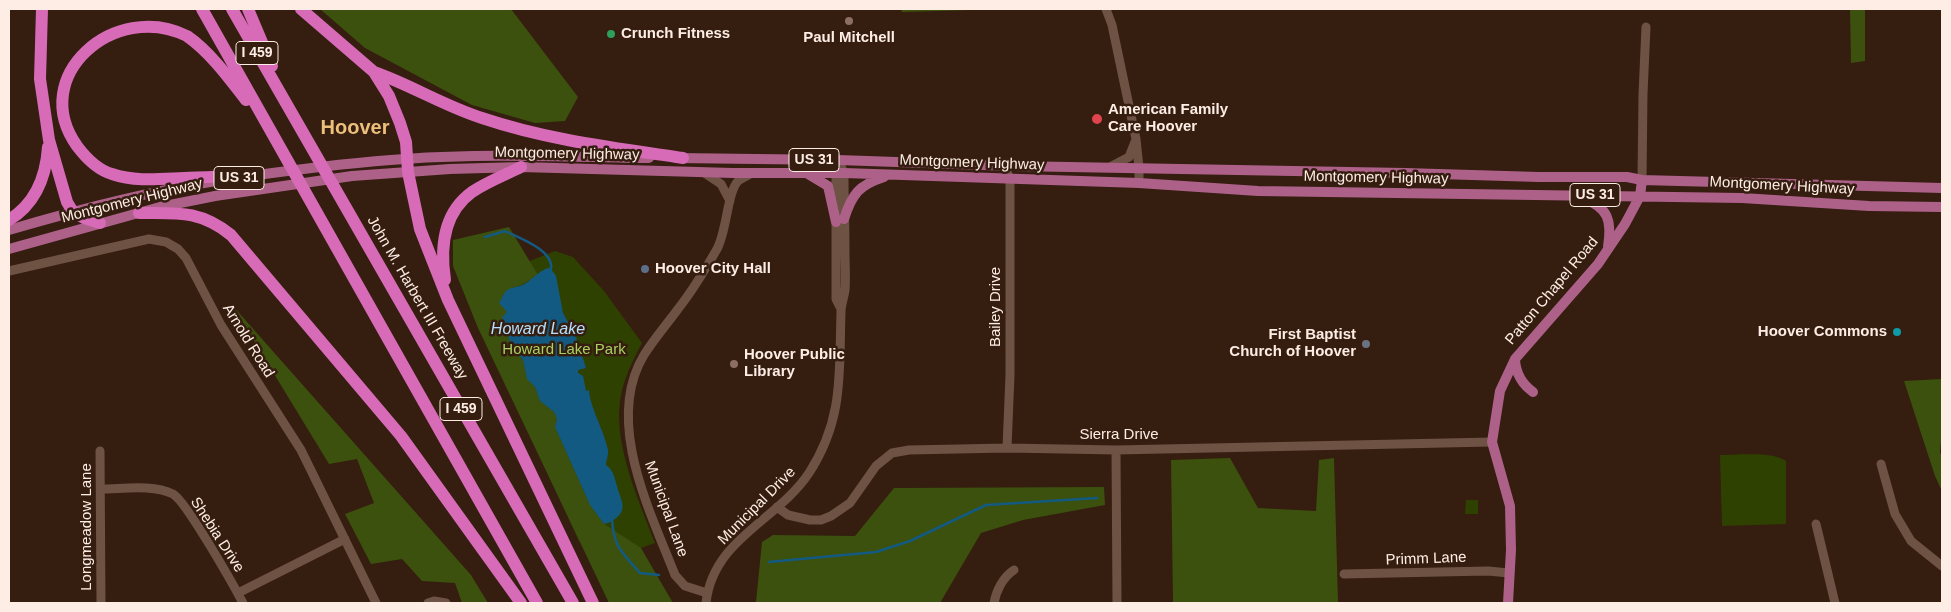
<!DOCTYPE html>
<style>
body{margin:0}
#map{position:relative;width:1951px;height:612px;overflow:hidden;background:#351d10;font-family:Helvetica,sans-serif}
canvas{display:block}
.frame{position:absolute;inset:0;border:10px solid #feede4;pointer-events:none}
</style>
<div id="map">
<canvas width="1951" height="612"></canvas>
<div class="frame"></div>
</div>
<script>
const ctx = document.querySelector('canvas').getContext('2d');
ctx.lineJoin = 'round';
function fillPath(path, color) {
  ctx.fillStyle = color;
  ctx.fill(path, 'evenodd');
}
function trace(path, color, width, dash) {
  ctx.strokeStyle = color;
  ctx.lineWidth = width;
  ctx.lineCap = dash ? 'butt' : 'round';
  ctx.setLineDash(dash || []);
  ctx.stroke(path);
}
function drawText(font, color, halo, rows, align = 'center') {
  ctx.font = font + ' Helvetica,sans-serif';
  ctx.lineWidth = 5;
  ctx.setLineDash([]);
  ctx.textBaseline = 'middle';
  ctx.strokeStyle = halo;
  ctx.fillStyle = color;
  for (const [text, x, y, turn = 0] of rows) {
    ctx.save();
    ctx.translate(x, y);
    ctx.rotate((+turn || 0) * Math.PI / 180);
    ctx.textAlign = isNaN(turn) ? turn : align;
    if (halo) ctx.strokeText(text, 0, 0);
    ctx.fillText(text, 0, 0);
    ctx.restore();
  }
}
fillPath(new Path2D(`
 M555,251L573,257L604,291L642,343C632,362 623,380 620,401C614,447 639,501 655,543L641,548L579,541L462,288Z
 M1720,455C1735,455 1774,451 1786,461V524L1722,526Z
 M1466,500H1478V514H1465Z`), '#2f4101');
fillPath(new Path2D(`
 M320,9H511L578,97L565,121L535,123L472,105L365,48Z
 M901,9H1009L902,12Z
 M1850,9H1865V61L1851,63Z
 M509,227L538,275L521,285L512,288L507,312L511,345L523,360L527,379L535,387L540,401L554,412L557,419L555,427L590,505L604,524L641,548L673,603H609L478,328L453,266V240Z
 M232,305L471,575L488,603H462L455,583L422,581L402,559L371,564L345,514L374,503L357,459L329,464Z
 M1942,379V431L1940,452L1942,458V491L1935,476L1904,381Z
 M1230,458L1258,508L1316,511L1319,460L1334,458L1338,602L1173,603L1171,460Z
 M1104,487L1105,505L1023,520L981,533L940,603L756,602L762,542L773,535L855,536L894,488Z`), '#3c510d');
fillPath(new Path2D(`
 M548,268L551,269L556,276L563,313L576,337L586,368L578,370V373L583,376L586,391L589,390C590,408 604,430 608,450C609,455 606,460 606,465C614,471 614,477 617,486C620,499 629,509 615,519C610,522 609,523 604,524L590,505L555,427L557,419L554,412L540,401L535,387L527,379L523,360L511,345L502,317L507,312L499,303C501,300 503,295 505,292C509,288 515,287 520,286C531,282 538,271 548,268Z`), '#135a82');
trace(new Path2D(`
 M485,237L505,231C519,238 554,250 551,269
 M612,520C614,548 622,552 640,573L659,575
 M769,562L876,552L910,541L986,505L1097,498`), '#135a82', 2.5);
trace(new Path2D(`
 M1106,9L1112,25L1136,139L1139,168V183
 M1005,166L1010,180V375L1007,448
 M1110,167L1129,157L1135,142
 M836,168V299L841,309
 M703,172L721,184L730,201
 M1642,180L1643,94L1646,27
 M9,271L149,239L166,242L178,249L186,258L221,325L301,450L376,603
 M1116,450L1117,603
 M100,451L101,603
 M1881,464L1895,514L1911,541L1942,566
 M101,489C123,489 152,484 173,494C186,501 234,586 243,603
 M777,507L788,515L810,520H821L831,516L850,503L876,466L892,453L909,450L1007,448L1116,450L1492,442
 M1816,524L1835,603
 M1344,574L1488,571L1509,573
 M238,593L345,539
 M707,593L685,586L675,575C650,511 604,421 644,355C654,339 667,324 678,309C693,290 705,270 717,249C727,231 727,193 738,181C742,178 747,176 752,173
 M428,603L434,601L446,603
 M706,603C713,539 777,521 809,473C844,419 839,373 841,312C841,305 844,298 845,290C846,278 845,265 845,252C845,226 844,199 844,173L838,160
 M994,603C996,591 1003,577 1014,570`), '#6e5244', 9);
trace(new Path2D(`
 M676,158L838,160L1013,166L1405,173L1539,177H1627L1642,180L1942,188
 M808,174L828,186L836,222
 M250,176C301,169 354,162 405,159C486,153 568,157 649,158
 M1583,198C1609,208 1612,221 1608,247
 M844,219C852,194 859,185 884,177
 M9,230C77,210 145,192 216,181
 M9,249L160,207L215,196L352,176L450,169L521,167L733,173H844L1139,183L1258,191L1742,198L1869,206L1942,207
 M1515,360C1516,374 1522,384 1533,392
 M1508,603L1511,550L1510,506L1492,442L1500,391L1515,359L1598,264L1625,224L1640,196L1642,180`), '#ad6189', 10);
trace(new Path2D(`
 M42,9L40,79L49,140L67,202L73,212L84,218L100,223
 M202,9L537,603
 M232,9L573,603
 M248,9L272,66
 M301,9L374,72L389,96L400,123L406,142L408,172L420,229L448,300L593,603
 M374,72C411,85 444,106 482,118C547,140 615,148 683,158
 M246,100C229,78 210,52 187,36C115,0 27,76 77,146C86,158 98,170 112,174C135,182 160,179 184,178C208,177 232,176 256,176
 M139,213C177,213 200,210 231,235L401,436L521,603
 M9,220C35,204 46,177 48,147
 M445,280C440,247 443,213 472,192C487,182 505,175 521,167`), '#d76bb7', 12);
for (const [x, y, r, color] of [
 [849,21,5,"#8d6e63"],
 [611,34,5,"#2e9e5b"],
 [1097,119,6,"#e0444e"],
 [645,269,5,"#5c6f8a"],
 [1897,332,5,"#0f9aa8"],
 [1366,344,5,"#6b7280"],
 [734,364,5,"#8d6e63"]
]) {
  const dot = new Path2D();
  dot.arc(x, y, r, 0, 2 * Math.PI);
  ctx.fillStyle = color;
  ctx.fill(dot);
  trace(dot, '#351d10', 2);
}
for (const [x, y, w] of [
 [257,53,42],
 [814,160,50],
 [239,178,50],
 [1595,195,50],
 [461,409,42]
]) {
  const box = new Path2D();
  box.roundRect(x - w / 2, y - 11.5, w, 23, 4);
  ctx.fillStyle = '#351d10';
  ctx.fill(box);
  trace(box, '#feede4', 1);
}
drawText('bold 14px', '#feede4', null, [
 ["I 459",257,53],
 ["US 31",814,160],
 ["US 31",239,178],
 ["US 31",1595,195],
 ["I 459",461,409]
]);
drawText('bold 15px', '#feede4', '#351d10', [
 ["Crunch Fitness",621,34],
 ["Paul Mitchell",849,38,"center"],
 ["American Family",1108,110],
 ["Care Hoover",1108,127],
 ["Hoover City Hall",655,269],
 ["Hoover Commons",1887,332,"right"],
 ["First Baptist",1356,335,"right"],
 ["Church of Hoover",1356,352,"right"],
 ["Hoover Public",744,355],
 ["Library",744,372]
], 'left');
drawText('15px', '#feede4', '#351d10', [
 ["Montgomery Highway",567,154,1],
 ["Montgomery Highway",972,163,2],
 ["Montgomery Highway",1376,178,1],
 ["Montgomery Highway",1782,186,3],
 ["Montgomery Highway",132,201,-14],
 ["Patton Chapel Road",1552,291,-50],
 ["John M. Harbert III Freeway",417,298,60],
 ["Bailey Drive",996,307,-90],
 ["Arnold Road",248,341,58],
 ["Sierra Drive",1119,435],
 ["Municipal Drive",757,506,-45],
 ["Municipal Lane",666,509,70],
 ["Longmeadow Lane",87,527,-90],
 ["Shebia Drive",217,535,57],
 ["Primm Lane",1426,559,-2]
]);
drawText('15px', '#a9d160', '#351d10', [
 ["Howard Lake Park",564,350]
]);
drawText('italic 16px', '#b8e0fe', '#351d10', [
 ["Howard Lake",538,330]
]);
drawText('bold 20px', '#ecbf7b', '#351d10', [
 ["Hoover",355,128]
]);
</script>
